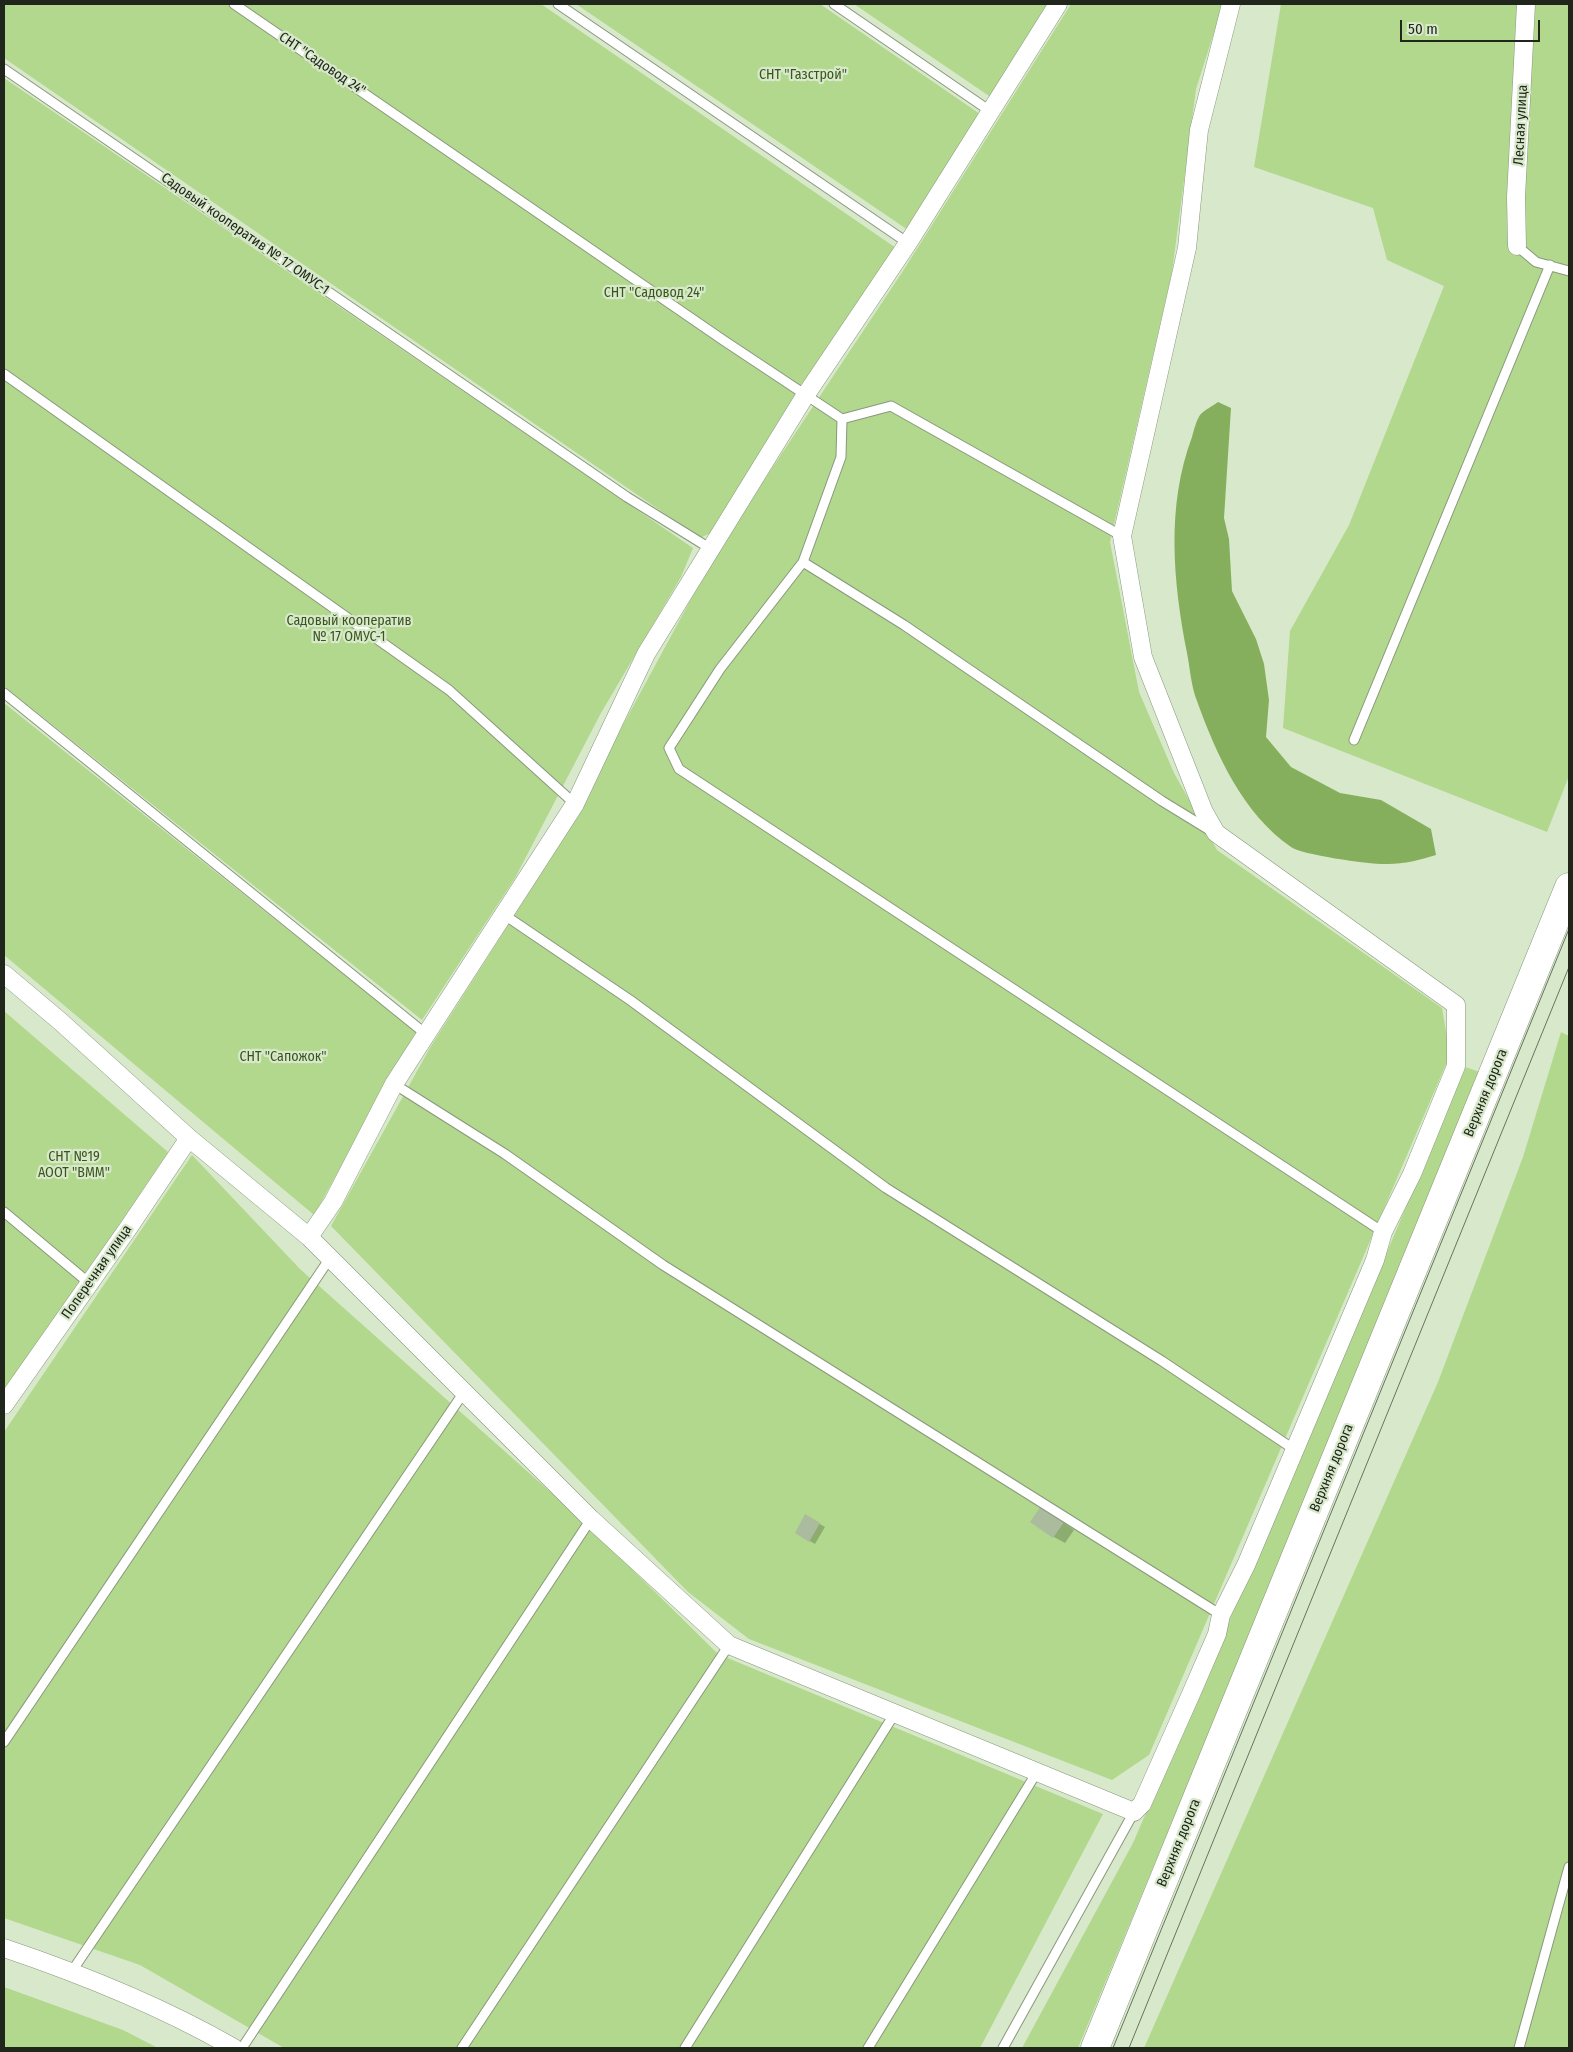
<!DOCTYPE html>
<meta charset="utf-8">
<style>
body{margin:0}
#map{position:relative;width:1573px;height:2052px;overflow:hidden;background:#d8e9cb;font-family:"Fira Sans Condensed",sans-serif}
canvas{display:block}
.frame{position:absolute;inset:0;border:5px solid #20261b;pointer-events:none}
.scale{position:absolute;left:1400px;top:20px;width:140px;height:22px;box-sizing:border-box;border:2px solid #20261b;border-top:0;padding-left:6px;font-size:15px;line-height:18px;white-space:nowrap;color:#20261b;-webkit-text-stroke:4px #d8e9cb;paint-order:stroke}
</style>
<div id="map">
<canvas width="1573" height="2052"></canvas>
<div class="frame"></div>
<div class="scale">50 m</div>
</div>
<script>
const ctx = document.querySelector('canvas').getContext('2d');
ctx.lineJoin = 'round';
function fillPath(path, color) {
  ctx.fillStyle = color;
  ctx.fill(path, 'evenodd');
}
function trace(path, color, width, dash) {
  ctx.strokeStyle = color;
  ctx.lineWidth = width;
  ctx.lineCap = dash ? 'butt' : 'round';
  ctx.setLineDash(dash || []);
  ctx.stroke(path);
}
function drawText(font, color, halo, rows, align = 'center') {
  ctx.font = font + ' "Fira Sans Condensed",sans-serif';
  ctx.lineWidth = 4.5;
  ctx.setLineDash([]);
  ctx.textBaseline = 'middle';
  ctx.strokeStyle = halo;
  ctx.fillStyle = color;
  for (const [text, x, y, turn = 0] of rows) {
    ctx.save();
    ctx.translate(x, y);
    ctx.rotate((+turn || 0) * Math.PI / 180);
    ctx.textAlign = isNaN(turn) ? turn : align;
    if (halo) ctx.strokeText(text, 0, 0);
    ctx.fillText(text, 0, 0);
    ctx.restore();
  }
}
fillPath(new Path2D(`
 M4,4H541L896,248L715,531L700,538L4,58Z
 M576,4H820L980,114L908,230Z
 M854,4H1052L992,98Z
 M1071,4H1223L1196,89L1172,272L1110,542L1139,692L1174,773L1217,850L1442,1008L1450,1055L1149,1755L1112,1780L749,1639L688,1592L331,1226L431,1046L570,828L617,736L717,551L903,271Z
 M1281,4H1569V776L1547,832L1283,728L1290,631L1349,525L1444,286L1387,260L1373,208L1254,167Z
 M4,78L693,548L681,577L601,713L515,878L422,1020L4,686Z
 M4,703L416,1032L314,1215L4,955Z
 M4,1011L168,1152L4,1396Z
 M1561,1032L1569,1036V2048H1144L1438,1382L1523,1157Z
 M1465,1067L1483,1073L1078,2048H1022L1133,1843L1320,1411Z
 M192,1155L300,1269L583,1521L718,1654L1103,1814L980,2048H284L140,1965L4,1918V1432Z
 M4,1987L123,2030L158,2048H4Z`), '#b1d88d');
fillPath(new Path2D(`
 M1218,402L1231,408L1224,518L1229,539L1232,591L1256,639L1264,664L1269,700L1266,737L1291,767L1340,793L1381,800L1431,829L1436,855C1420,860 1404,864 1388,864C1373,865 1302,855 1291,847C1243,814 1216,754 1197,701C1191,686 1190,668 1187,653C1173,582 1166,506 1192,437C1194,430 1196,421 1200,415C1204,410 1213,406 1218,402Z`), '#86af5d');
fillPath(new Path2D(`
 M1052,1514L1074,1530L1065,1543L1054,1537Z
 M806,1516L825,1527L815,1544L796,1533Z`), '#0003');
fillPath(new Path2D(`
 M1041,1506L1064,1522L1053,1538L1030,1522Z
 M805,1514L820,1523L809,1542L795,1533Z`), '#abbb9e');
const lane = new Path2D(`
 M234,4L723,340L842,419L841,457L803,562L904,625L1162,801L1211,831
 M558,4L908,243
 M834,4L990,111
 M4,69L627,497L711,549
 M1517,246L1536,262L1569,271
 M4,374L449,690L575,804
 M842,419L891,406L1122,536
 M803,562L720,669L669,748L679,769L1383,1232
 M4,693L427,1035
 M1354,740L1550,265
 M503,914L630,1000L886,1188L1162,1361L1295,1450
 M394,1084L505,1154L663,1265L1221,1615
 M4,1212L89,1283
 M4,1742L330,1258
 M72,1971L464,1392
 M242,2048L591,1519
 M462,2048L729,1645
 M685,2048L895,1713
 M868,2048L1037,1772
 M1003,2048L1134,1812
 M1519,2048L1569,1867`);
const street = new Path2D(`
 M1517,246L1516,197L1526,4
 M4,974L61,1022L189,1138L309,1237L591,1519L729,1645L1134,1812L1142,1804L1191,1694L1217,1634L1221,1615L1246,1565L1375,1260L1383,1232L1412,1174L1456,1066V1005L1216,833L1204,812L1143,657L1122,536L1187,248L1199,130L1231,4
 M309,1237L333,1202L394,1084L575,804L646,654L805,396L908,243L1058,4
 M4,1405L129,1227L189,1138
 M4,1948C84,1975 161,2006 234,2048`);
const primary = new Path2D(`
 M1095,2048L1569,887`);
trace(lane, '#89987c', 11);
trace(street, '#89987c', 19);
trace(primary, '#89987c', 29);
trace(lane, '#fff', 9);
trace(street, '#fff', 18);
trace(primary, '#fff', 28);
trace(new Path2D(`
 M1113,2048L1569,929
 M1129,2048L1569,967`), '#67725f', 1);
drawText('14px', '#20261b', '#d8e9cb', [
 ["СНТ \"Садовод 24\"",322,64,34],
 ["Лесная улица",1521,125,-87],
 ["Садовый кооператив № 17 ОМУС-1",245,234,35],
 ["Верхняя дорога",1486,1093,-68],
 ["Поперечная улица",97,1272,-55],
 ["Верхняя дорога",1332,1468,-68],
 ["Верхняя дорога",1179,1843,-68]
]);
drawText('14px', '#3a551c', '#d8e9cb', [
 ["СНТ \"Газстрой\"",803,75],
 ["СНТ \"Садовод 24\"",654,293],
 ["Садовый кооператив",349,621],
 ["№ 17 ОМУС-1",349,637],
 ["СНТ \"Сапожок\"",283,1057],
 ["СНТ №19",74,1157],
 ["АООТ \"ВММ\"",74,1173]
]);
</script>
